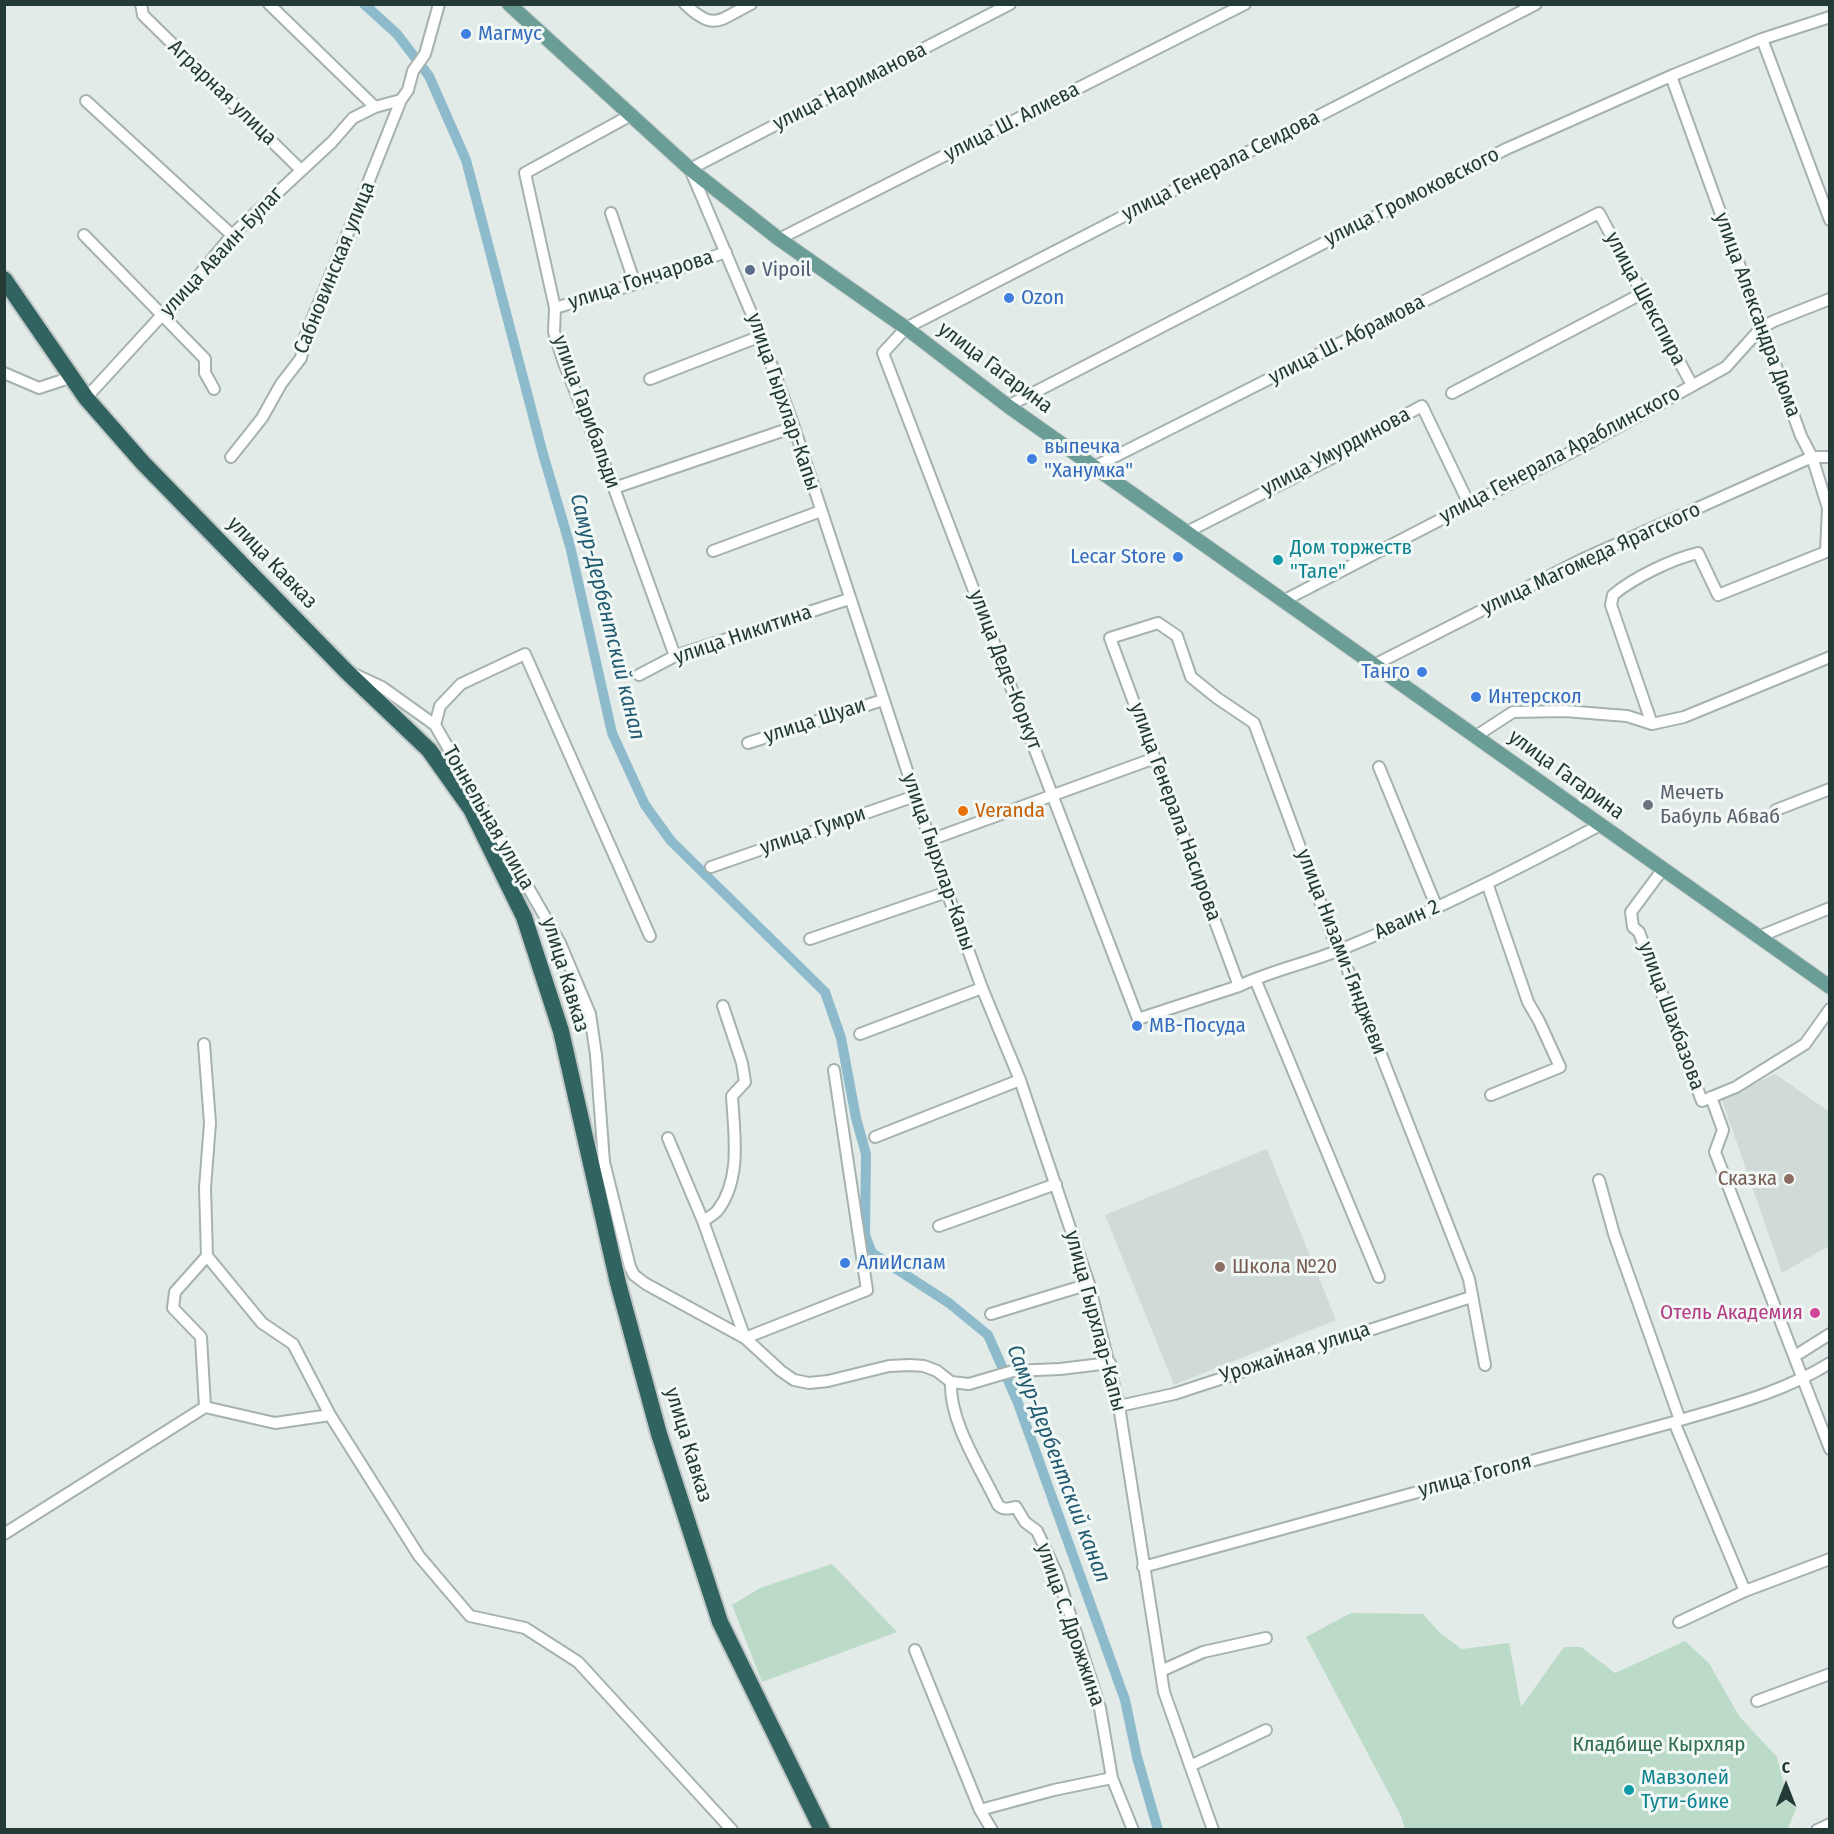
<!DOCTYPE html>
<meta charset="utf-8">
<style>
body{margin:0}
#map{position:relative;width:1834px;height:1834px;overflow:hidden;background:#e2ebe8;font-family:"Fira Sans Condensed",sans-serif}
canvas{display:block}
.frame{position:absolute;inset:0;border:6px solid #233a37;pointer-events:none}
.north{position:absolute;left:1756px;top:1756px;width:60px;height:60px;-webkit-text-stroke:4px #f2f8f5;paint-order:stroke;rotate:0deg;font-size:16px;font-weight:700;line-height:24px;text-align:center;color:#233a37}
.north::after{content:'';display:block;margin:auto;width:21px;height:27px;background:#233a37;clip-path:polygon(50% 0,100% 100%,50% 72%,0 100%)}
</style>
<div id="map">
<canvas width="1834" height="1834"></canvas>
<div class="frame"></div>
<div class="north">С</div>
</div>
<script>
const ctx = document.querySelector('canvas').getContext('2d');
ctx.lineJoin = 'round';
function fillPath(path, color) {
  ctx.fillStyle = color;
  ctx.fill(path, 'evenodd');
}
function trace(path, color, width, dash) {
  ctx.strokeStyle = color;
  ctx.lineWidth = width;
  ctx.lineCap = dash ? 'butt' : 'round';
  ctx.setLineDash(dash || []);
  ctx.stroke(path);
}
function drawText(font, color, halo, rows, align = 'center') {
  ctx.font = font + ' "Fira Sans Condensed",sans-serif';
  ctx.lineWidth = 6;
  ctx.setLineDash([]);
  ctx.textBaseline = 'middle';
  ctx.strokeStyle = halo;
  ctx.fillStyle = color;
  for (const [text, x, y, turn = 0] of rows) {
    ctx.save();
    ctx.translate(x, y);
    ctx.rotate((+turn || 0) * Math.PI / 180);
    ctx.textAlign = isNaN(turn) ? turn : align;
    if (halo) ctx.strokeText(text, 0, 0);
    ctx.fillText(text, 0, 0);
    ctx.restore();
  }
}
fillPath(new Path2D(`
 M1775,1074L1830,1112L1829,1246L1782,1273L1722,1100Z
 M1267,1149L1336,1320L1174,1385L1105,1215Z`), '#d0dbd7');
fillPath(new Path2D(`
 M832,1564L897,1632L762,1682L732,1605L760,1588Z
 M1351,1613L1423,1614L1440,1633L1462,1649L1509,1643L1521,1707L1564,1647H1581L1615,1673L1685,1641L1709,1663L1739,1716L1777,1757L1785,1789L1795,1803L1796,1809L1787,1830L1405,1829L1401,1816L1306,1637Z`), '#bcdac8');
trace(new Path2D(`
 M364,4L397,34L429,76L466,160L543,454L570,546L612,733L645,805L671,841L825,992L841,1038L856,1118L866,1154L865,1235L872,1253L949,1303L988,1335L1018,1403L1125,1700L1137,1757L1158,1830`), '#8ebbcc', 10);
const minor = new Path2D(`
 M141,4L143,15L301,170
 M269,4L375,107
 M685,4C714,32 719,20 751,4
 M1010,4L690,169L761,336L794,427L947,892L982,988L1020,1080L1089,1284L1119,1406L1164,1692L1213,1830
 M1536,4L906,328L883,353L1138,1019L1239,986C1272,970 1309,963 1342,949C1431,913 1516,870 1600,825
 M1762,39L1830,220
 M1671,76L1801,436L1812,457L1828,508L1826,552L1830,551
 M86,101L232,235
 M631,115L525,173L555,308L554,332L564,363L614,488L675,656
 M611,213L635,284
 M84,235L205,359V373L214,389
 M779,239L1245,4
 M555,308L635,284L726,252
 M4,373L39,388L72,377
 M650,379L761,336
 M1452,393L1641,294
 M86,398L162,315L168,313L232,235L332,142L353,118L375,107L401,100L408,90L413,71L425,54L439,4
 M1008,406L1506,149L1671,76L1762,39L1830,17
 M231,457L262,418L281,384L301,358L305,337L356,213L401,100
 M1096,466L1599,213L1692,385
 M614,488L794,427
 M1187,532L1332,458L1351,444L1422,406L1469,504
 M713,551L821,511
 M1283,601L1585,445L1726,367L1761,328L1774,321L1830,299
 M1374,665L1581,560L1812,457H1830
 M354,674L382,687L435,725
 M639,675L675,656L849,599
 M1652,724L1611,605L1613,595C1633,578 1672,559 1698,553L1718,595L1826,552
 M1476,736L1513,712L1565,711L1614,715L1627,716L1652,724L1684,717L1830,657
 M748,743L883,700
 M1379,767L1437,908
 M1776,810L1830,789
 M930,840L1155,758
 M711,867L915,796
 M1663,869L1631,912L1633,927L1639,932L1702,1101L1736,1087L1805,1044L1830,1009
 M1487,883L1528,1002L1539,1021L1560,1067L1491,1095
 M650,936L525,654L461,684L440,706L435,725L560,943L590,1014L596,1055L604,1162L630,1267L634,1275L646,1284L745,1338L867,1290L834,1070
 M1758,937L1830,908
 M810,939L947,892
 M1255,979L1379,1277
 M1239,986L1110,638L1158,623L1177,636L1191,677L1217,698L1254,723L1335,942L1340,950L1469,1279L1485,1365
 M860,1034L982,988
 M204,1044L210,1123L205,1188L207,1256L262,1323L293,1344L330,1415L419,1556L470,1616L525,1628L578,1662L732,1830
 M1711,1097L1723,1130L1715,1152L1830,1449
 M875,1137L1020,1080
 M668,1138L703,1221L745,1338L781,1371L794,1380L809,1383L828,1381L889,1366L910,1365L924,1366L937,1371L951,1382L969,1384L1013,1371L1060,1369L1110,1363
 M1599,1180L1614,1234L1680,1420
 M703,1221C708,1218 715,1214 718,1210C742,1178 734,1133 732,1096L745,1082L742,1063L723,1006
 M939,1226L1056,1184
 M991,1314L1089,1284
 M1795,1356L1830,1334
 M951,1382C949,1422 981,1469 998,1505C1004,1511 1009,1508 1016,1507L1025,1522L1037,1531L1057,1574L1100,1708L1112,1778L1133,1830
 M1119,1406L1174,1394L1471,1297
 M205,1407L201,1337L173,1308L175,1292L207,1256
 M1674,1422L1745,1591
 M4,1534L205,1407L275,1423L330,1415
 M1143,1567L1674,1422C1727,1406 1782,1393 1830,1363
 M1679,1622L1745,1591L1830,1559
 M915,1650L980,1810L992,1830
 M1161,1671L1203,1652L1266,1638
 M1757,1701L1830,1674
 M1190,1766L1266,1730
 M980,1810L1054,1790L1112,1778
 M1817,1830L1830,1824`);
const major = new Path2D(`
 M509,4L690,169L779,239L906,328L1008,406L1830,987`);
const highway = new Path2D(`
 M4,279L86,398L143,463L346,671L429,750L471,809L524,917L561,1031L618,1283L659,1434L720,1622L822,1830`);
trace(minor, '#a5b2af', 14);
trace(major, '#c1c8c7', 16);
trace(highway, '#c1c8c7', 20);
trace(minor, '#fff', 10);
trace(major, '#6a9d96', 14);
trace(highway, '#316460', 16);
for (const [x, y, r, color] of [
 [466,34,6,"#3f7fe0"],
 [750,270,6,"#5c6f8a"],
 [1009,298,6,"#3f7fe0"],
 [1032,459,6,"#3f7fe0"],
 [1178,557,6,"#3f7fe0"],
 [1278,560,6,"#0f9aa8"],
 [1422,672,6,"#3f7fe0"],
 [1476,697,6,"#3f7fe0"],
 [1648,805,6,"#6b7280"],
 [963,811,6,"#e8710a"],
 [1137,1026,6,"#3f7fe0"],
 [1789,1179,6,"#8d6e63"],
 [845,1263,6,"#3f7fe0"],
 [1220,1267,6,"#8d6e63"],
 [1815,1313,6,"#d1479c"],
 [1629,1790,6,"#0f9aa8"]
]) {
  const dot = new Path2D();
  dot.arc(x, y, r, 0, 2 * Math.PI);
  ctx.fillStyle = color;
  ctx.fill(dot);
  trace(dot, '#f2f8f5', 2);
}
drawText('21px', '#366cbe', '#f2f8f5', [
 ["Магмус",478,34],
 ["Ozon",1021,298],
 ["выпечка",1044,447],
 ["\"Ханумка\"",1044,471],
 ["Lecar Store",1166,557,"right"],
 ["Танго",1410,672,"right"],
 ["Интерскол",1488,697],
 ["МВ-Посуда",1149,1026],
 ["АлиИслам",857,1263]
], 'left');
drawText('21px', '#233a37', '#f2f8f5', [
 ["улица Нариманова",850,87,-27],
 ["Аграрная улица",222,93,44],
 ["улица Ш. Алиева",1012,122,-27],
 ["улица Генерала Сеидова",1221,166,-27],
 ["улица Громоковского",1412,197,-27],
 ["улица Аваин-Булаг",222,252,-47],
 ["Сабновинская улица",335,268,-68],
 ["улица Гончарова",641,280,-18],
 ["улица Шекспира",1645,299,62],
 ["улица Александра Дюма",1757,315,70],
 ["улица Ш. Абрамова",1347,340,-27],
 ["улица Гагарина",995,368,37],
 ["улица Гырхлар-Капы",783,402,71],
 ["улица Гарибальди",586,412,70],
 ["улица Умурдинова",1336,452,-28],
 ["улица Генерала Араблинского",1560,455,-28],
 ["улица Магомеда Ярагского",1591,559,-25],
 ["улица Кавказ",272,563,46],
 ["улица Никитина",743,635,-19],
 ["улица Деде-Коркут",1005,670,69],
 ["улица Шуаи",815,721,-18],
 ["улица Гагарина",1566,775,36],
 ["улица Генерала Насирова",1175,812,70],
 ["Тоннельная улица",488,818,60],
 ["улица Гумри",813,831,-19],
 ["улица Гырхлар-Капы",938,862,71],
 ["Аваин 2",1407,920,-24],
 ["улица Низами-Гянджеви",1341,952,69],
 ["улица Кавказ",565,975,73],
 ["улица Шахбазова",1671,1016,70],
 ["улица Гырхлар-Капы",1095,1321,75],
 ["Урожайная улица",1295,1353,-18],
 ["улица Кавказ",688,1445,73],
 ["улица Гоголя",1475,1476,-15],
 ["улица С. Дрожжина",1070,1625,71]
]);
drawText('21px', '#4e5e75', '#f2f8f5', [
 ["Vipoil",762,270]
], 'left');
drawText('21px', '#0d838f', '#f2f8f5', [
 ["Дом торжеств",1290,548],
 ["\"Тале\"",1290,572],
 ["Мавзолей",1641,1778],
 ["Тути-бике",1641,1802]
], 'left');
drawText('21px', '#5b616d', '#f2f8f5', [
 ["Мечеть",1660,793],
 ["Бабуль Абваб",1660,817]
], 'left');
drawText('21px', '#c56008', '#f2f8f5', [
 ["Veranda",975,811]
], 'left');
drawText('21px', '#785e54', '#f2f8f5', [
 ["Сказка",1777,1179],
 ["Школа №20",1232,1267,"left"]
], 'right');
drawText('21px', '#b23c85', '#f2f8f5', [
 ["Отель Академия",1803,1313]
], 'right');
drawText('21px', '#316e4f', '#f2f8f5', [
 ["Кладбище Кырхляр",1659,1745]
]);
drawText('italic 22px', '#225b71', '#f2f8f5', [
 ["Самур-Дербентский канал",607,617,76],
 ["Самур-Дербентский канал",1058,1464,69]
]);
</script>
